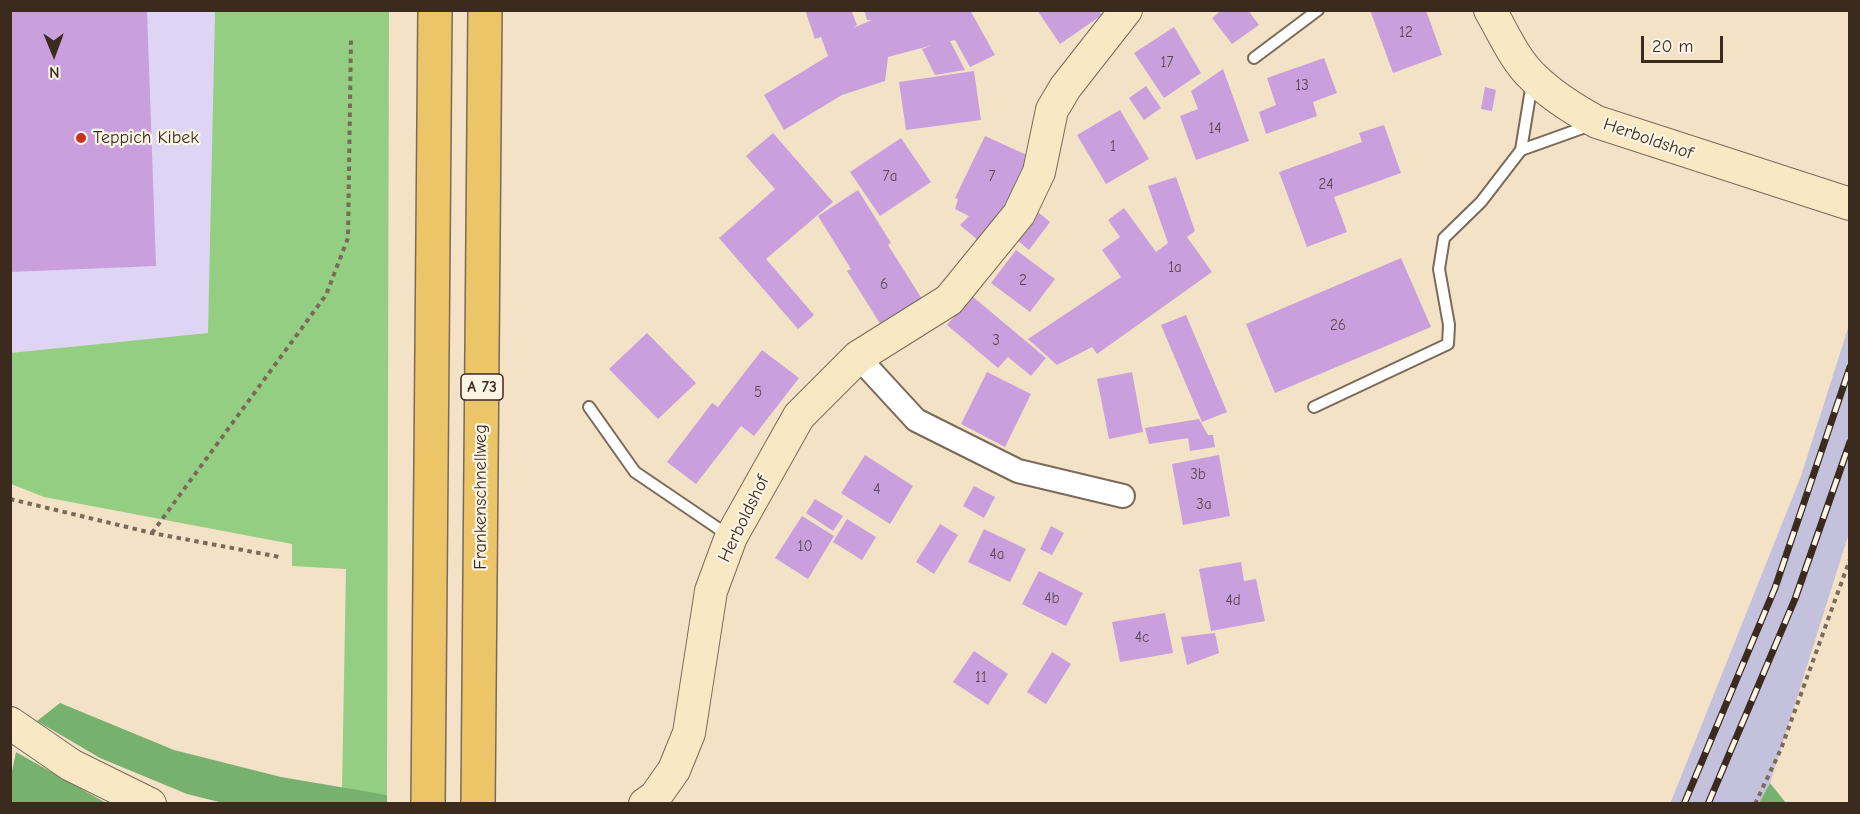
<!DOCTYPE html>
<style>
body{margin:0}
#map{position:relative;width:1860px;height:814px;overflow:hidden;background:#f3e2c6;font-family:"Comic Neue",sans-serif}
canvas{display:block}
.frame{position:absolute;inset:0;border:12px solid #3b2a1e;pointer-events:none}
.north{position:absolute;left:24px;top:24px;width:60px;height:60px;-webkit-text-stroke:4px #fcf5e5;paint-order:stroke;rotate:179deg;font-size:16px;font-weight:700;line-height:24px;text-align:center;color:#3b2a1e}
.north::after{content:'';display:block;margin:auto;width:21px;height:27px;background:#3b2a1e;clip-path:polygon(50% 0,100% 100%,50% 72%,0 100%)}
.scale{position:absolute;left:1641px;top:36px;width:82px;height:27px;box-sizing:border-box;border:3px solid #3b2a1e;border-top:0;padding-left:8px;font-size:18px;line-height:21px;white-space:nowrap;color:#3b2a1e;-webkit-text-stroke:4px #fcf5e5;paint-order:stroke}
</style>
<div id="map">
<canvas width="1860" height="814"></canvas>
<div class="frame"></div>
<div class="north">N</div>
<div class="scale">20 m</div>
</div>
<script>
const ctx = document.querySelector('canvas').getContext('2d');
ctx.lineJoin = 'round';
function fillPath(path, color) {
  ctx.fillStyle = color;
  ctx.fill(path, 'evenodd');
}
function trace(path, color, width, dash) {
  ctx.strokeStyle = color;
  ctx.lineWidth = width;
  ctx.lineCap = dash ? 'butt' : 'round';
  ctx.setLineDash(dash || []);
  ctx.stroke(path);
}
function drawText(font, color, halo, rows, align = 'center') {
  ctx.font = font + ' "Comic Neue",sans-serif';
  ctx.lineWidth = 4.5;
  ctx.setLineDash([]);
  ctx.textBaseline = 'middle';
  ctx.strokeStyle = halo;
  ctx.fillStyle = color;
  for (const [text, x, y, turn = 0] of rows) {
    ctx.save();
    ctx.translate(x, y);
    ctx.rotate((+turn || 0) * Math.PI / 180);
    ctx.textAlign = isNaN(turn) ? turn : align;
    if (halo) ctx.strokeText(text, 0, 0);
    ctx.fillText(text, 0, 0);
    ctx.restore();
  }
}
fillPath(new Path2D(`
 M11,11H215L209,333L11,353Z`), '#ded5f5');
fillPath(new Path2D(`
 M1849,325V533L1770,783L1759,803L1670,804L1801,476Z`), '#c3c1db');
fillPath(new Path2D(`
 M215,11H389L387,795L342,789L346,569L292,566V544L44,497L11,484L10,353L208,333Z`), '#94ce82');
fillPath(new Path2D(`
 M60,703L174,750L281,777L387,795V803H223L187,794L100,758L37,721Z
 M16,752L106,803H11V776Z
 M1770,783L1786,803H1759Z`), '#77b170');
fillPath(new Path2D(`
 M10,10H147L156,266L10,272Z
 M805,10H851L857,25L853,28L872,20H867L864,10H970L995,55L970,67L955,40L950,41L965,70L935,75L922,49L933,45L888,57L885,81L842,95L784,130L764,95L828,56L821,37L815,39Z
 M1037,10H1099L1102,15L1060,44Z
 M1222,10H1248L1259,25L1232,44L1212,18Z
 M1370,10H1426L1442,55L1393,73Z
 M1174,27L1201,73L1164,98L1134,53Z
 M1324,58L1337,93L1313,102L1317,116L1266,134L1259,112L1276,105L1267,78Z
 M1223,69L1249,141L1196,160L1180,116L1198,109L1191,91Z
 M974,71L981,120L906,130L899,82Z
 M1146,86L1161,108L1144,120L1129,98Z
 M1485,87L1496,90L1492,111L1481,109Z
 M1120,110L1149,159L1106,184L1077,135Z
 M1384,125L1401,173L1334,197L1347,232L1307,247L1279,172L1362,142L1359,133Z
 M773,133L833,202L766,259L814,315L798,329L719,238L775,189L746,156Z
 M985,136L1029,156L1000,219L979,241L960,225L969,216L955,209L958,199L955,198Z
 M901,138L931,182L880,216L850,172Z
 M1176,177L1195,231L1187,237L1212,272L1097,354L1092,347L1057,365L1028,339L1121,277L1102,250L1120,237L1108,220L1124,208L1156,252L1168,243L1148,186Z
 M858,190L891,243L888,245L922,299L881,325L847,271L851,269L818,216Z
 M1038,212L1050,222L1029,250L1017,240Z
 M1016,250L1055,279L1030,312L991,283Z
 M1401,258L1431,327L1275,393L1246,324Z
 M972,296L1046,358L1031,376L1008,357L998,368L947,325Z
 M1186,315L1227,412L1202,422L1161,325Z
 M647,333L696,383L658,419L609,369Z
 M762,350L799,378L754,436L741,426L696,484L667,462L712,403L718,407Z
 M987,372L1031,394L1005,447L961,424Z
 M1132,372L1143,432L1109,439L1097,379Z
 M1199,419L1208,435H1213L1215,447L1190,451L1188,438L1149,444L1145,428Z
 M865,455L913,486L890,524L841,493Z
 M1219,455L1230,516L1183,525L1172,464Z
 M974,486L995,497L984,518L963,506Z
 M815,499L843,516L833,531L806,513Z
 M802,516L834,536L808,579L775,558Z
 M847,519L876,537L862,560L833,542Z
 M940,524L958,535L934,574L916,562Z
 M1051,526L1064,533L1052,555L1040,549Z
 M984,529L1026,549L1010,582L968,562Z
 M1241,562L1244,581L1256,579L1265,621L1211,631L1199,569Z
 M1039,571L1083,593L1066,626L1022,604Z
 M1165,613L1173,653L1120,662L1112,622Z
 M1215,633L1219,653L1187,665L1181,637Z
 M974,651L1008,674L988,705L953,682Z
 M1052,652L1071,664L1046,704L1027,692Z`), '#c9a0dd');
const lane = new Path2D(`
 M1254,58L1318,10
 M1521,150L1591,125
 M589,407L635,472L728,535
 M1314,407L1448,344L1449,325L1439,269L1444,238L1481,202L1521,150L1532,83`);
const street = new Path2D(`
 M858,357L916,420L1018,471L1123,496`);
const secondary = new Path2D(`
 M1490,10C1503,32 1514,59 1533,77C1551,95 1575,110 1597,122L1850,204
 M10,723L71,765L150,804
 M645,804L655,797L674,770L689,733L711,591L731,537L799,416L858,357L949,300L1019,214L1039,172L1052,110L1065,88L1126,10`);
const highway = new Path2D(`
 M428,804L435,10
 M478,804L485,10`);
trace(lane, '#7b6a59', 14);
trace(street, '#7b6a59', 26);
trace(secondary, '#7b6a59', 34);
trace(highway, '#7b6a59', 36);
trace(new Path2D(`
 M10,499L152,533L280,557
 M152,533L326,295L348,238L351,38
 M1755,804L1781,749L1850,559`), '#7b6a59', 4, [4.5, 4.5]);
trace(lane, '#fff', 10);
trace(street, '#fff', 22);
trace(secondary, '#f8e8c3', 32);
trace(highway, '#edc569', 33);
const rail = new Path2D(`
 M1684,804L1775,588L1850,367
 M1708,804L1795,599L1850,442`);
trace(rail, '#3b2a1e', 7);
trace(rail, '#fcf5e5', 4.5, [14]);
for (const [x, y, r, color] of [
 [81,138,6,"#c8321e"]
]) {
  const dot = new Path2D();
  dot.arc(x, y, r, 0, 2 * Math.PI);
  ctx.fillStyle = color;
  ctx.fill(dot);
  trace(dot, '#fcf5e5', 2);
}
drawText('15px', '#5e484e', null, [
 ["12",1406,33],
 ["17",1167,63],
 ["13",1302,86],
 ["14",1215,129],
 ["1",1113,147],
 ["7a",890,177],
 ["7",992,177],
 ["24",1326,185],
 ["1a",1175,268],
 ["2",1023,281],
 ["6",884,285],
 ["26",1338,326],
 ["3",996,341],
 ["5",758,393],
 ["3b",1198,475],
 ["4",877,490],
 ["3a",1204,505],
 ["10",805,547],
 ["4a",997,555],
 ["4b",1052,599],
 ["4d",1233,601],
 ["4c",1142,638],
 ["11",981,678]
]);
for (const [x, y, w] of [
 [482,387,42]
]) {
  const box = new Path2D();
  box.roundRect(x - w / 2, y - 13, w, 26, 4.5);
  ctx.fillStyle = '#fcf5e5';
  ctx.fill(box);
  trace(box, '#3b2a1e', 1.5);
}
drawText('bold 16px', '#3b2a1e', null, [
 ["A 73",482,387]
]);
drawText('18px', '#3b2a1e', '#fcf5e5', [
 ["Teppich Kibek",93,138]
], 'left');
drawText('18px', '#3b2a1e', '#fcf5e5', [
 ["Herboldshof",1648,139,19],
 ["Frankenschnellweg",481,497,-90],
 ["Herboldshof",744,519,-64]
]);
</script>
